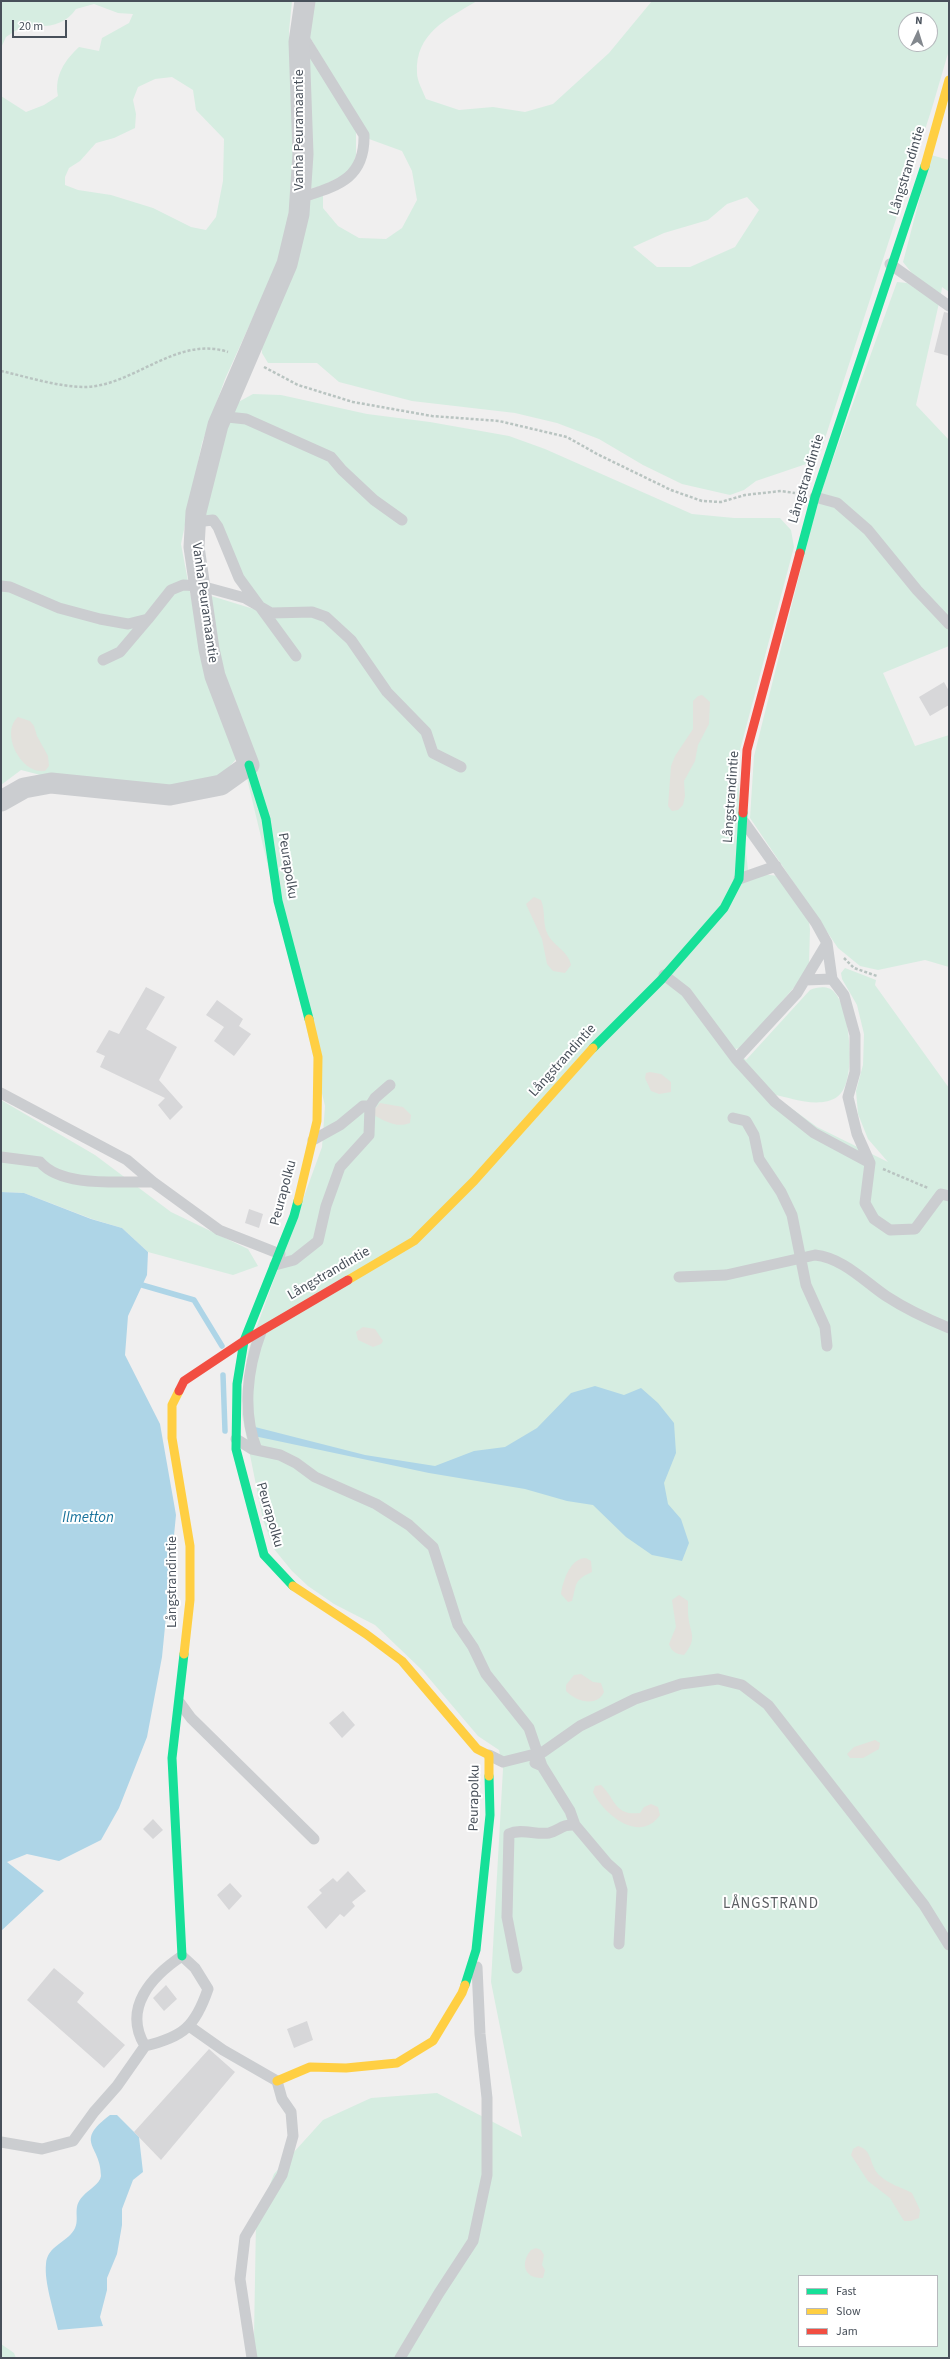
<!DOCTYPE html>
<meta charset="utf-8">
<style>
body{margin:0}
#map{position:relative;width:950px;height:2359px;overflow:hidden;background:#f0efef;font-family:"Source Sans 3",sans-serif}
canvas{display:block}
.frame{position:absolute;inset:0;border:2px solid #48505a;pointer-events:none}
.legend{position:absolute;left:798px;top:2275px;width:140px;height:72px;box-sizing:border-box;background:#fff;border:1px solid #b6b9bd;margin:0;padding:5px 7px;list-style:none;font-size:12px;color:#48505a}
.legend li{display:flex;align-items:center;gap:8px;height:20px}
.legend b{width:20px;border:1px solid #b6b9bd}
.north{position:absolute;left:898px;top:12px;width:40px;height:40px;box-sizing:border-box;background:#fff;border:1px solid #b6b9bd;border-radius:50%;rotate:4deg;font-size:11px;font-weight:700;line-height:16px;text-align:center;color:#48505a}
.north::after{content:'';display:block;margin:auto;width:14px;height:18px;background:#83888e;clip-path:polygon(50% 0,100% 100%,50% 72%,0 100%)}
.scale{position:absolute;left:12px;top:20px;width:55px;height:18px;box-sizing:border-box;border:2px solid #48505a;border-top:0;padding-left:5px;font-size:12px;line-height:14px;white-space:nowrap;color:#48505a;-webkit-text-stroke:3px #fff;paint-order:stroke}
</style>
<div id="map">
<canvas width="950" height="2359"></canvas>
<div class="frame"></div>
<ul class="legend">
<li><b style="height:5px;background:#16e098"></b>Fast</li>
<li><b style="height:5px;background:#ffcf43"></b>Slow</li>
<li><b style="height:5px;background:#f24e42"></b>Jam</li>
</ul>
<div class="north">N</div>
<div class="scale">20 m</div>
</div>
<script>
const ctx = document.querySelector('canvas').getContext('2d');
ctx.lineJoin = 'round';
function fillPath(path, color) {
  ctx.fillStyle = color;
  ctx.fill(path, 'evenodd');
}
function trace(path, color, width, dash) {
  ctx.strokeStyle = color;
  ctx.lineWidth = width;
  ctx.lineCap = dash ? 'butt' : 'round';
  ctx.setLineDash(dash || []);
  ctx.stroke(path);
}
function drawText(font, color, halo, rows, align = 'center') {
  ctx.font = font + ' "Source Sans 3",sans-serif';
  ctx.lineWidth = 4;
  ctx.setLineDash([]);
  ctx.textBaseline = 'middle';
  ctx.strokeStyle = halo;
  ctx.fillStyle = color;
  for (const [text, x, y, turn = 0] of rows) {
    ctx.save();
    ctx.translate(x, y);
    ctx.rotate((+turn || 0) * Math.PI / 180);
    ctx.textAlign = isNaN(turn) ? turn : align;
    if (halo) ctx.strokeText(text, 0, 0);
    ctx.fillText(text, 0, 0);
    ctx.restore();
  }
}
fillPath(new Path2D(`
 M1,1H292L289,31L294,126L292,197L280,258L225,379L202,443L181,544L204,667L239,756L221,776L160,788L60,780L21,770L1,785V96L26,112L44,105L58,96C54,76 65,60 79,47L99,51L102,38L129,23L133,14L118,13L94,4L76,9C64,27 44,28 24,25L6,37L1,48ZM172,77L193,90L196,110L224,139L223,181L216,217L206,230L191,227L153,208L111,195L78,190L65,185V177L69,168L80,161L96,143L114,138L135,128L136,114L133,100L138,87L155,79Z
 M312,1H477C447,19 415,33 417,73C417,81 423,91 426,99L459,110L493,107L525,112L553,104L609,53L652,1H949V50L932,108L818,460L756,481L744,490L730,495L682,484L643,465L599,439L557,423L515,413L412,401L339,382L317,363H268L262,353V340L304,203L323,195V208L338,226L359,238L386,239L402,228L417,200L412,171L402,151L369,139L308,34ZM906,20H930V44H906ZM747,197L759,210L735,247L690,267H657L633,247L664,233L708,220L727,204Z
 M310,57L356,130V155L351,171L322,186L308,189Z
 M931,155L949,160V292L942,287L941,294L914,276L903,262Z
 M897,282L907,283L939,303L916,405L949,440V646L883,673L915,746L949,735V967L925,960L878,970L860,966L838,948L750,818L754,756L818,500Z
 M253,394L281,395L367,414L430,422L509,436L545,449L692,514L734,518H780L791,530L794,547L736,765L749,879L760,874L779,876L808,916L810,929L809,964L798,983L741,1048L735,1049L746,1060L810,990C818,987 829,985 835,993C850,1009 858,1084 837,1097C819,1109 791,1098 772,1094L817,1127L888,1162L868,1139L858,1114L856,1091L863,1065L864,1034L857,1005L842,979L841,973L845,968L876,980L875,985L949,1088V2358H251L254,2337L256,2221L274,2174L323,2120L371,2098L437,2093L522,2137L491,1982L503,1769L499,1750L478,1736L422,1670L375,1625L334,1604L308,1586L292,1571L274,1549L263,1520L242,1415L248,1351L322,1147L325,1106L221,669L208,595L257,610L230,552L223,528L199,518L231,406ZM799,2276H937V2346H799Z
 M1,1100L95,1155L171,1212L248,1249L258,1266L233,1275L148,1252L122,1228L92,1219L24,1193L1,1192Z
 M1,2344L14,2353L16,2358H1Z`), '#d6ede1');
fillPath(new Path2D(`
 M702,695L710,702L709,724L698,745L695,761L684,781L685,796L683,805L678,810L672,811L668,806L671,766L675,756L693,729V701L698,696Z
 M18,717L30,721L34,726L37,736L48,756L49,766L45,771C20,774 0,732 18,717Z
 M534,897L541,900C546,912 542,924 548,935C555,947 568,951 571,965L565,973L553,971L547,964L542,939L526,904Z
 M650,1072L661,1074L671,1082V1092L659,1094L651,1091L645,1078L646,1073Z
 M380,1103L403,1107L411,1115L410,1123C397,1128 386,1122 374,1115V1110Z
 M363,1327L375,1329L383,1341L381,1344L373,1347L358,1340L356,1332Z
 M586,1558L591,1561L592,1572C574,1580 577,1583 572,1601L568,1602L561,1594C563,1581 570,1558 586,1558Z
 M679,1595L688,1601C688,1605 688,1609 688,1613C689,1633 699,1637 684,1655C676,1654 672,1652 669,1644L676,1627L672,1600Z
 M581,1674L593,1682L601,1683L604,1692C597,1708 575,1701 566,1691V1685L574,1675Z
 M875,1740L880,1743L879,1749L863,1758H850L847,1754L854,1747Z
 M601,1785C616,1799 614,1816 640,1813L644,1807L651,1804L658,1807L660,1815C640,1844 604,1815 593,1792L595,1786Z
 M858,2146C873,2150 869,2165 879,2175C888,2184 901,2187 912,2193L920,2210L919,2218L911,2221H904L890,2198L868,2181L851,2155L853,2149Z
 M536,2248L541,2250L544,2255L542,2265L545,2270L543,2278C524,2279 520,2263 531,2250Z`), '#e3e1dc');
fillPath(new Path2D(`
 M1,1192L24,1193L91,1219L122,1228L148,1252L147,1275L128,1316L125,1355L160,1424L176,1515L162,1657L147,1737L119,1808L101,1840L59,1861L27,1854L7,1862L44,1891L1,1931Z
 M595,1386L624,1395L641,1388L658,1403L674,1423L676,1453L664,1483L668,1504L681,1519L689,1543L682,1561L652,1555L626,1537L593,1505L567,1501L525,1489L429,1473L254,1436L255,1427L365,1455L435,1466L474,1451L505,1447L537,1428L571,1393Z
 M110,2115H117L139,2137L143,2172L133,2180L122,2209V2225L117,2254L107,2278V2290L100,2317L103,2326L58,2330C54,2311 44,2282 46,2264C47,2246 66,2243 74,2230C81,2219 71,2208 83,2196C88,2190 100,2184 101,2176C101,2144 73,2143 110,2115Z`), '#aed5e7');
trace(new Path2D(`
 M142,1285L194,1300L222,1346
 M223,1375L225,1431`), '#aed5e7', 5.5);
fillPath(new Path2D(`
 M944,312L949,313V356L934,352Z
 M944,682L949,691V705L930,716L919,697Z
 M146,987L165,997L146,1029L177,1047L159,1080L183,1107L170,1120L158,1105L165,1098L100,1067L105,1056L96,1052L109,1030L119,1034Z
 M217,1000L243,1019L239,1026L251,1034L234,1056L214,1041L224,1027L206,1015Z
 M249,1209L263,1214L259,1228L245,1223Z
 M343,1711L355,1725L342,1738L329,1723Z
 M153,1819L163,1830L153,1839L143,1829Z
 M348,1871L366,1891L352,1902L355,1906L344,1917L340,1914L326,1929L307,1907L322,1893L319,1890L333,1878L337,1882Z
 M230,1883L242,1896L229,1910L217,1895Z
 M54,1968L84,1993L77,2002L125,2045L104,2068L27,2000Z
 M166,1985L177,1999L164,2011L153,1998Z
 M307,2021L313,2040L294,2048L287,2029Z
 M209,2049L235,2072L161,2160L134,2132Z`), '#d7d7d9');
trace(new Path2D(`
 M264,367L298,385L353,402L432,416L499,421L567,437L597,454L671,490L702,501L721,502L745,495L781,491L795,493
 M1,371C28,377 58,387 85,387C134,386 177,335 228,352
 M844,958L854,968L877,976
 M883,1169L928,1188`), '#b9c4c1', 2.5, [3, 2]);
trace(new Path2D(`
 M300,198C336,186 365,180 364,135L302,35
 M890,264L949,306
 M218,416L246,419L331,457L342,470L374,500L402,520
 M815,497L837,503L868,530L917,590L949,624
 M193,520L195,522L213,520L218,527L239,578L296,656
 M1,586L10,587L59,608L100,619L128,624L148,619L120,652L103,660
 M148,619L171,590L183,585L201,586L245,598L271,613L312,612L326,617L351,640L387,692L426,732L433,753L461,767
 M744,822L816,923L827,943L832,979L844,995L855,1035V1072L848,1097L857,1134L870,1163
 M739,879L776,866
 M664,975L686,992L736,1059L775,1102L814,1133L870,1163L865,1203L874,1219L890,1230L915,1229L941,1194L949,1196
 M805,980L832,979
 M736,1059L797,993L827,943
 M1,1093L127,1160L153,1182L219,1230L280,1254
 M733,1118L746,1121L754,1135L759,1159L781,1192L792,1215L806,1285L825,1327L827,1346
 M313,1140L340,1125L363,1106H370
 M1,1157L40,1162C62,1188 121,1181 153,1182
 M275,1265L294,1260L318,1241L326,1206L340,1167L369,1135L370,1106L375,1098L390,1085
 M679,1277L726,1275L815,1255C843,1258 864,1281 886,1296C906,1309 927,1319 949,1328
 M236,1439L252,1449L280,1455L296,1463L315,1477L376,1504L409,1525L433,1547L458,1625L473,1647L486,1674L529,1728L542,1766
 M257,1450C242,1413 247,1369 261,1332
 M180,1703L191,1718L314,1839
 M489,1755L503,1762L543,1752L580,1726L635,1699L681,1684L718,1679L742,1685L768,1705L924,1905L949,1945
 M535,1763L542,1766L570,1811L575,1825
 M517,1968L507,1917L509,1834C521,1828 535,1835 549,1833C560,1830 562,1824 575,1825L607,1863L617,1872L622,1890L619,1944
 M189,2026L223,2050L277,2081L282,2099L291,2112L293,2136L282,2175L245,2237L240,2279L252,2358
 M1,2142L42,2149L73,2141L94,2112L117,2086L145,2046C183,2037 195,2027 208,1989L195,1968L182,1956C152,1976 122,2008 145,2046
 M400,2358L439,2293L473,2241L487,2175V2098L480,2034L477,1967`), '#cbcdd0', 11);
trace(new Path2D(`
 M1,801L24,788L51,783L170,795L221,785L249,765L215,676L209,649L194,547L196,512L218,425L287,264L299,214L303,154L299,42L305,1`), '#cbcdd0', 21);
trace(new Path2D(`
 M800,553L815,497L925,166
 M249,765L266,819L278,901L309,1019
 M593,1048L661,980L724,908L739,879L743,813
 M293,1586L264,1555L236,1449L237,1384L244,1341L294,1216L298,1201
 M182,1956L172,1758L184,1654
 M465,1985L476,1950L490,1815L489,1776`), '#16e098', 9);
trace(new Path2D(`
 M925,166L949,80
 M298,1201L317,1121L318,1057L309,1019
 M348,1280L414,1241L474,1181L593,1048
 M179,1391L172,1405V1438L190,1546V1600L184,1654
 M293,1586L366,1634L402,1661L477,1749L489,1755V1776
 M277,2081L310,2067L346,2068L397,2063L433,2041L462,1993L465,1985`), '#ffcf43', 9);
trace(new Path2D(`
 M743,813L747,750L800,553
 M179,1391L184,1381L244,1341L348,1280`), '#f24e42', 9);
drawText('14px', '#48505a', '#fff', [
 ["Vanha Peuramaantie",300,130,-90],
 ["Långstrandintie",908,171,-73],
 ["Långstrandintie",807,479,-73],
 ["Vanha Peuramaantie",204,603,82],
 ["Långstrandintie",732,797,-86],
 ["Peurapolku",287,866,81],
 ["Långstrandintie",563,1061,-48],
 ["Peurapolku",284,1193,-75],
 ["Långstrandintie",329,1274,-30],
 ["Peurapolku",269,1515,74],
 ["Långstrandintie",173,1582,-90],
 ["Peurapolku",475,1798,-89]
]);
drawText('italic 15px', '#19739c', '#fff', [
 ["Ilmetton",88,1519]
]);
ctx.letterSpacing = '1px';
drawText('15px', '#5b5e62', '#fff', [
 ["LÅNGSTRAND",771,1905]
]);
ctx.letterSpacing = '0px';
</script>
